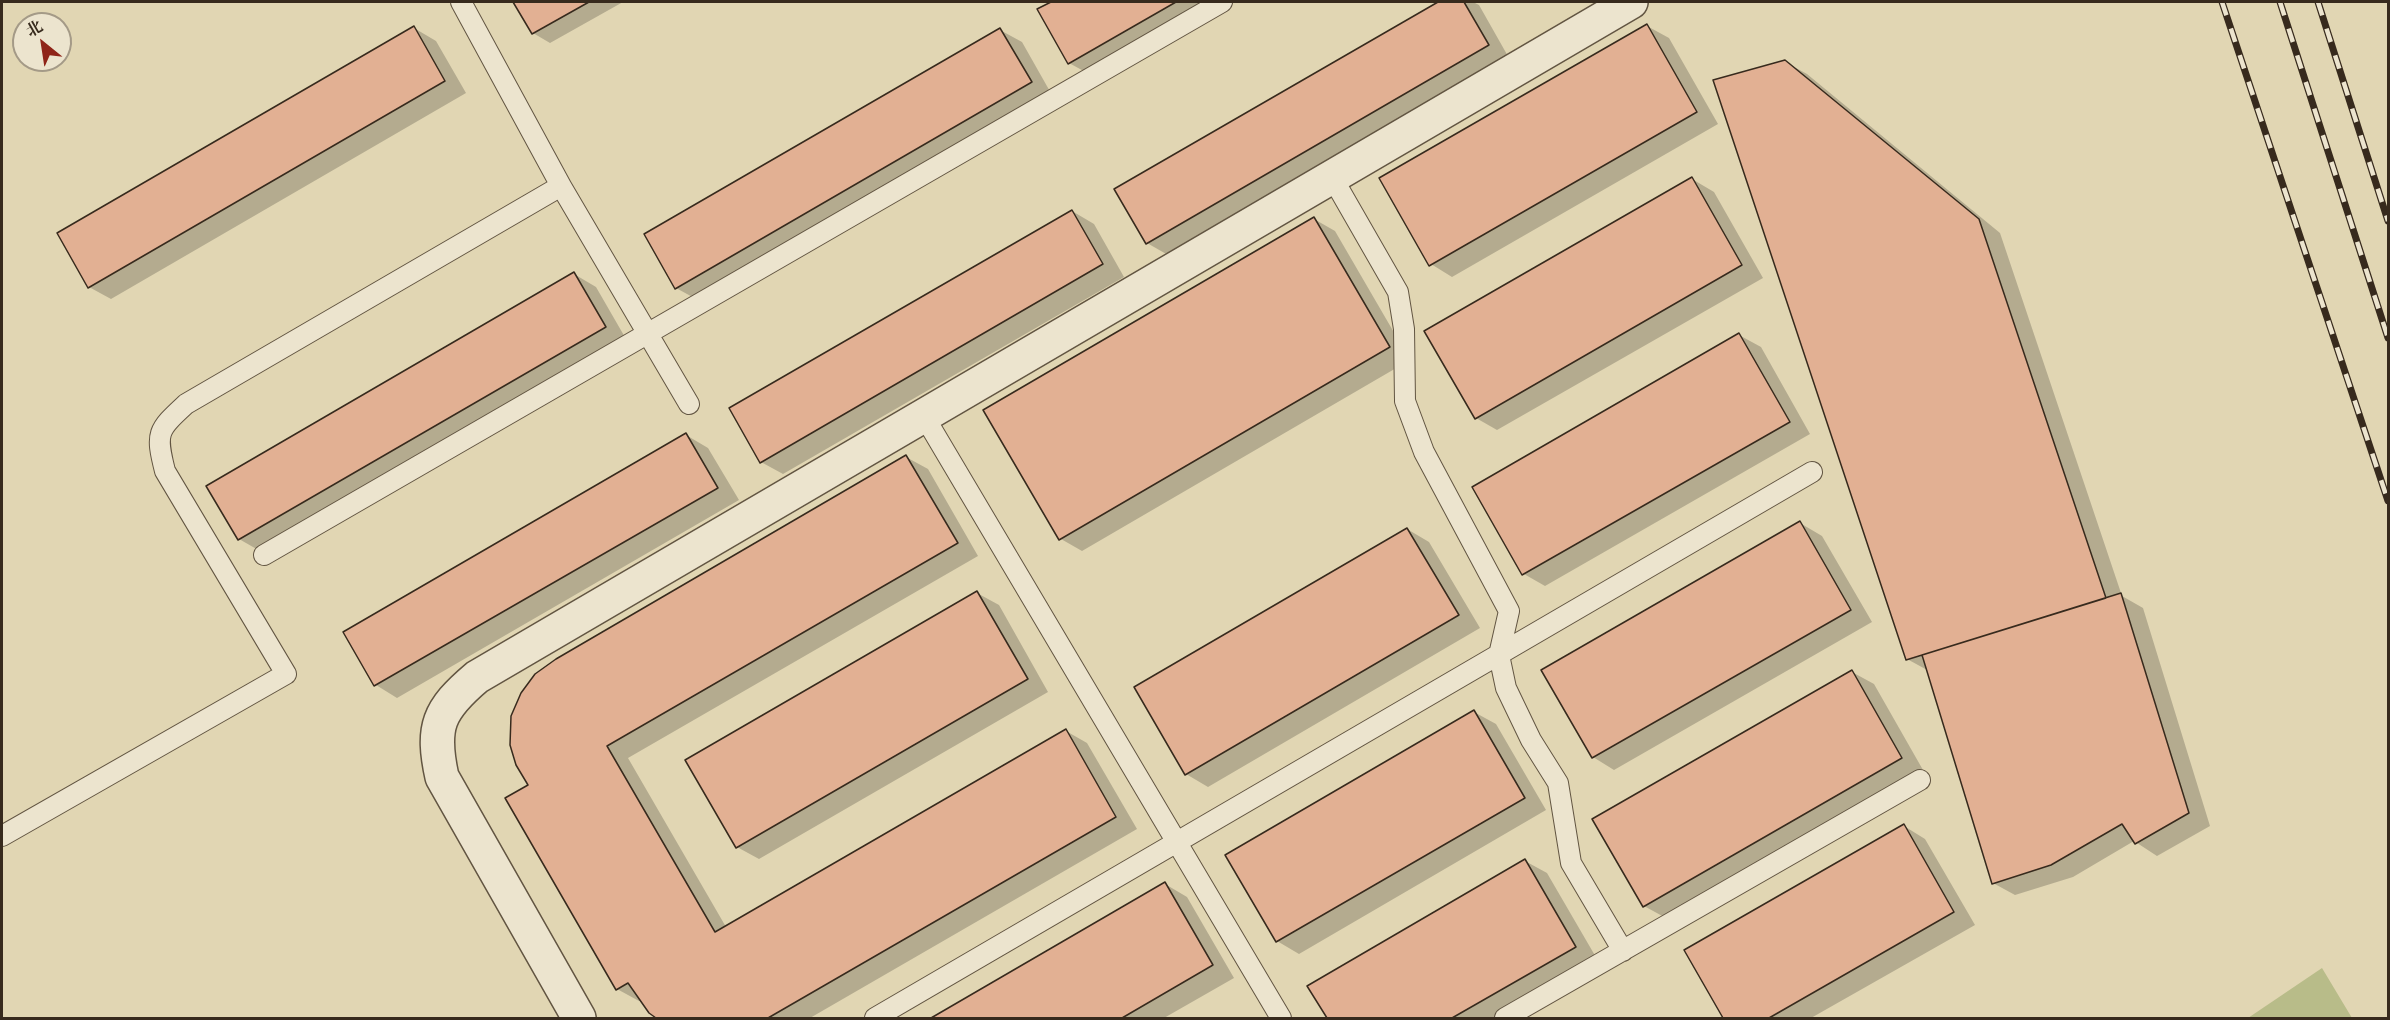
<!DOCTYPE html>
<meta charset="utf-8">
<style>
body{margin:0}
#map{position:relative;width:2390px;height:1020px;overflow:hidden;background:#e1d6b3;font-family:"Libre Caslon Text","Noto Serif SC",serif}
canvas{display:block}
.frame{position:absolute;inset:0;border:3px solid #372a1d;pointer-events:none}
.north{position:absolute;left:12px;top:12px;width:60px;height:60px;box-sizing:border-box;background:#ece4ce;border:2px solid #a49a87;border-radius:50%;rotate:330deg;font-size:16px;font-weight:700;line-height:24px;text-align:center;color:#372a1d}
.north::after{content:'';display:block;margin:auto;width:21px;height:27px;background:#8f2418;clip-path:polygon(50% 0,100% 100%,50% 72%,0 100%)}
</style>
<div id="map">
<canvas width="2390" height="1020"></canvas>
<div class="frame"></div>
<div class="north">北</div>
</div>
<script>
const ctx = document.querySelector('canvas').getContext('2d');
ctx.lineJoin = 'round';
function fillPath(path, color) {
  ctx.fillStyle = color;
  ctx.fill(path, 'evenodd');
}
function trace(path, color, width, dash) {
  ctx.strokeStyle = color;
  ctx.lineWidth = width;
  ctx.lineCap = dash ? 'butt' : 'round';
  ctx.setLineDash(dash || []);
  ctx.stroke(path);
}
fillPath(new Path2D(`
 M2322,968L2352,1018H2248Z`), '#b8bc89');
fillPath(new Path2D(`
 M515,2H623L550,43L533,33Z
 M1054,2H1219L1091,75L1069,63L1039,10Z
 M1441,2H1473L1479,5L1509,58L1168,255L1147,243L1116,190Z
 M1647,26L1669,38L1718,124L1452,277L1431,264Z
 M414,28L436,41L466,93L111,299L89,287Z
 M1000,30L1022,42L1052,95L698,300L676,288Z
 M1785,62L1807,74L2000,233L2122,596L2143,608L2210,826L2157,856L2134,841L2073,877L2015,895L1993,883L1929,671L1907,659Z
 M1692,179L1714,192L1763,278L1497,430L1476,418Z
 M1072,211L1094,224L1124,277L783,474L761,462Z
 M1314,219L1335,231L1410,360L1082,551L1061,539Z
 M574,274L596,287L626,339L260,551L239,539Z
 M1739,335L1761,347L1810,434L1545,586L1524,574Z
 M686,435L708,448L739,500L397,698L376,685Z
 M906,457L928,469L978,556L628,758L726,927L1066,731L1087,743L1137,829L810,1018H659L650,1012L641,1000L639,1001L617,989L530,785Z
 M1800,523L1822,536L1872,622L1614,770L1593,757Z
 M1407,529L1429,542L1480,628L1208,787L1186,774L1136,688Z
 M977,593L999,605L1048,692L759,859L737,847Z
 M1852,672L1874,684L1923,770L1666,918L1644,906Z
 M1474,712L1496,724L1546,810L1299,954L1277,941L1227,855Z
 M1904,826L1925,839L1975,925L1811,1018H1725L1686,951Z
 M1525,861L1547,873L1597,959L1495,1018H1328L1309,986Z
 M1165,884L1187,897L1234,978L1164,1018H934Z`), '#0003');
const building = new Path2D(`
 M513,2H589L532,34Z
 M1051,2H1176L1068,64L1037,9Z
 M1438,2H1464L1489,45L1146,244L1114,189Z
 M1647,24L1697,112L1429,266L1379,178Z
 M414,26L445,81L88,288L57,233Z
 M1000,28L1032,82L675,289L644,234Z
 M1785,60L1979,219L2106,598L1906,660L1713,80Z
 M1692,177L1742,265L1475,419L1424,331Z
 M1072,210L1103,264L760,463L729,408Z
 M1314,217L1390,347L1059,540L983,410Z
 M574,272L606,327L238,540L206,486Z
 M1739,333L1790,422L1522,575L1472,487Z
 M686,433L718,488L374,686L343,632Z
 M906,455L958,543L607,746L715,932L1066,729L1116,817L768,1018H656L649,1013L628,983L616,990L505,798L528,785L516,765L510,745L511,716L521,693L535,674L556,659Z
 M1800,521L1851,610L1592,758L1541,670Z
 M1407,528L1459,615L1185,775L1134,687Z
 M977,591L1028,679L736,848L685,760Z
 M2121,593L2189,813L2135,844L2122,824L2051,865L1992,884L1922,655Z
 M1852,670L1902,758L1643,907L1592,819Z
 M1474,710L1525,798L1276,942L1225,855Z
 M1904,824L1954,912L1769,1018H1723L1684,950Z
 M1525,859L1576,947L1452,1018H1327L1307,986Z
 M1165,882L1213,965L1122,1018H931Z`);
fillPath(building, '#e2b093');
trace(building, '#372a1d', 1.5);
const service = new Path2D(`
 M461,2L561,186
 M1332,177L1398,292L1404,329L1405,401L1424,452L1509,611L1499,655L1506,688L1531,740L1558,783L1571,863L1623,951
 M924,416L1281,1018
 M264,555L1222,2
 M2,836L286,674L165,471C155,432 158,430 186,404L561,186L689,404
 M875,1018L1812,472
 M1505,1018L1920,780`);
const minor = new Path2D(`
 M579,1018L442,777C431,727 438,710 477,677L1631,2`);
trace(service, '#625542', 22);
trace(minor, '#625542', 36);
trace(service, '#ece4ce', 20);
trace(minor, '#ece4ce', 33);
const rail = new Path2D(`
 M2222,2L2388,501
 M2280,2L2388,338
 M2318,2L2388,221`);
trace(rail, '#372a1d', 7);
trace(rail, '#ece4ce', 4.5, [14]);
</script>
